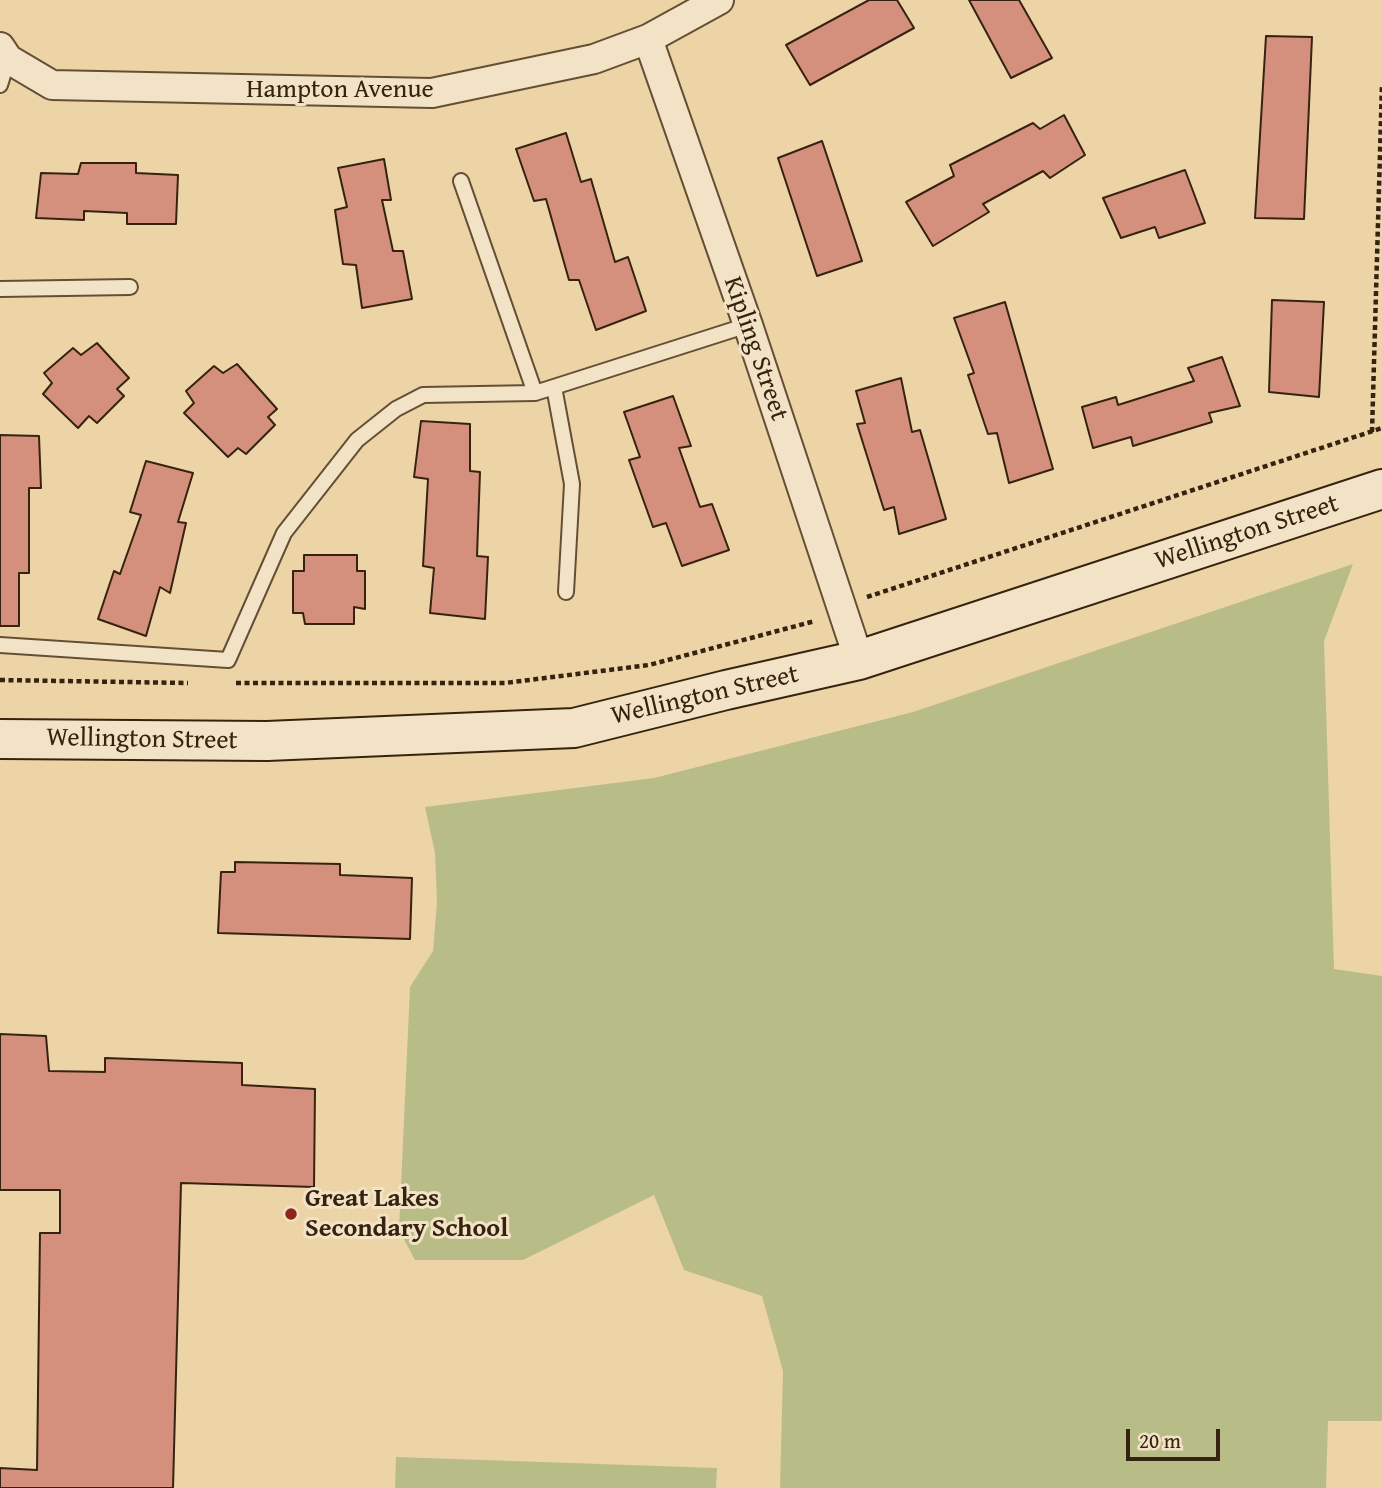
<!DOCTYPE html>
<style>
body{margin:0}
#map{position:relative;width:1382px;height:1488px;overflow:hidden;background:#edd4a7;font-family:"Gentium Book Plus",serif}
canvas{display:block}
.scale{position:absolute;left:1126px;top:1429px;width:94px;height:32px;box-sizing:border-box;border:4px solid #36230f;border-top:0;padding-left:9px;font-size:21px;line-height:24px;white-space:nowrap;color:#36230f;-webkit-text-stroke:5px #f3e3c6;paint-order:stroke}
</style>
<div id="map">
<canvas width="1382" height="1488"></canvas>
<div class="scale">20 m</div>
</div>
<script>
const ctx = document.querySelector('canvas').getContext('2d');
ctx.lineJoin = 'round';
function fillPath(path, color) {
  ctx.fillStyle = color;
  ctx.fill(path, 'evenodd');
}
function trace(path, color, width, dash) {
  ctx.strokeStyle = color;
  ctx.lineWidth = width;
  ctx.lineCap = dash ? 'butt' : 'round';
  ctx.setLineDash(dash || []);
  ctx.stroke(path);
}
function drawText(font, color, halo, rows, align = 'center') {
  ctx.font = font + ' "Gentium Book Plus",serif';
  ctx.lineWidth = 6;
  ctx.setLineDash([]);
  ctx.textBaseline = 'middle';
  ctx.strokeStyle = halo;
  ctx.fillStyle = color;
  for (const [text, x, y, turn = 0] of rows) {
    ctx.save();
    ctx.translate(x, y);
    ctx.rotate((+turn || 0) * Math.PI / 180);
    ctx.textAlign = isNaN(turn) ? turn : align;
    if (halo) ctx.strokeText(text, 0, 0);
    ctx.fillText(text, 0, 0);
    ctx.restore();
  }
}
fillPath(new Path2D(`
 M1353,564L1324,641L1334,969L1382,976V1421H1328L1326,1488H780L783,1371L762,1296L684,1270L654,1195L523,1260H415L399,1230L410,987L433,951L437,902L435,853L425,807L654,778L913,712Z
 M396,1457L717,1468L716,1488H395Z`), '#b8bd87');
const building = new Path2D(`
 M869,0H897L914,28L810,85L786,45Z
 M969,0H1019L1052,58L1011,78Z
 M1266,36L1312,37L1304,219L1255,218Z
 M1064,115L1085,155L1050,178L1043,171L983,204L989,212L933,246L906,202L954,176L950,165L1033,123L1040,129Z
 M566,133L581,182L591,179L615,262L628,257L646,311L596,330L579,280H569L546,199L534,201L516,149Z
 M822,141L862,261L817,276L778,158Z
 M384,159L391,200H382L393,251H403L412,299L362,308L356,265L343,264L335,210L347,207L338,168Z
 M81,163H136V173L178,175L176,224H127V213L84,211V220L36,218L41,173L78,174Z
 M1185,170L1205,223L1159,238L1155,227L1121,238L1103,198Z
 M1272,300L1324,302L1319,397L1269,392Z
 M1005,302L1053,469L1009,483L997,433L988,434L968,375L974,373L954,318Z
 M97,343L129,378L117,389L124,396L97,423L89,416L78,428L43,394L52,383L44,373L73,348L81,355Z
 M1222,357L1240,406L1209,413L1212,422L1133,446L1131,437L1093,448L1082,407L1116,397L1118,405L1194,381L1188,368Z
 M237,364L277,409L268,417L275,425L246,454L238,448L228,457L184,413L194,403L186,391L214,366L223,373Z
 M901,378L912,432L920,430L946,519L899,534L894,507L884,510L857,424L865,423L856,391Z
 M673,396L691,446L679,448L700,507L712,504L729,550L682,566L666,523L653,527L629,460L640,457L624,412Z
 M421,421L470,424V471L480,472L477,556L488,557L485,619L430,613L434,568L423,566L428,479L414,477Z
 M0,435L39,436L41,488H29V573H19V626H0Z
 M146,461L193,473L178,522L186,523L170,593L160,587L146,636L98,619L114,571L120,574L141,515L130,512Z
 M304,555H357V571H365V609L354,607V624H305L303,613H293V571H304Z
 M235,862L340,864V875L412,878L410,939L218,933L221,872H235Z
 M0,1034L46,1036L49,1071L105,1072V1058L242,1063V1085L315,1089L314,1187L181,1183L173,1488H0V1468L37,1470L40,1233H60V1190H0Z`);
fillPath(building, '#d4907d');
trace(building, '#36230f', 2);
const service = new Path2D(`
 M0,85L8,59
 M461,181L535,393
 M0,289L130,287
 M554,387L572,484L566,592
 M0,645L228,660L284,533L357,440L396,409L423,395L535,393L748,325`);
const minor = new Path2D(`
 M648,39L748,325L859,660
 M0,47L8,59L52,85L432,93L594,59L648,39L719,0`);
const secondary = new Path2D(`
 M0,739L267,741L574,728L726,690L859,660L1382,489`);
trace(service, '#644f35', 18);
trace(minor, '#644f35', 32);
trace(secondary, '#36230f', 42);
trace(new Path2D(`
 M1372,432L1382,84
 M867,597L1382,428
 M0,680L188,683
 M236,683H505L649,665L815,621`), '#36230f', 4.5, [5, 3.5]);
trace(service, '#f3e3c6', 14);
trace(minor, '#f3e3c6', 28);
trace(secondary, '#f3e3c6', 38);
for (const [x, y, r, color] of [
 [291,1214,7,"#8f2418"]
]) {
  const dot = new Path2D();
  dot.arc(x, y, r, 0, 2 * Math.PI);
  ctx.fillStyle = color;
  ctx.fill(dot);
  trace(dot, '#f3e3c6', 2.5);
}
drawText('26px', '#36230f', '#f3e3c6', [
 ["Hampton Avenue",340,90],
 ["Kipling Street",755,349,71],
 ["Wellington Street",1247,533,-18],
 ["Wellington Street",705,696,-13],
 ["Wellington Street",142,740,1]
]);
drawText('bold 26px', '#36230f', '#f3e3c6', [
 ["Great Lakes",305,1199],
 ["Secondary School",305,1229]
], 'left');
</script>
